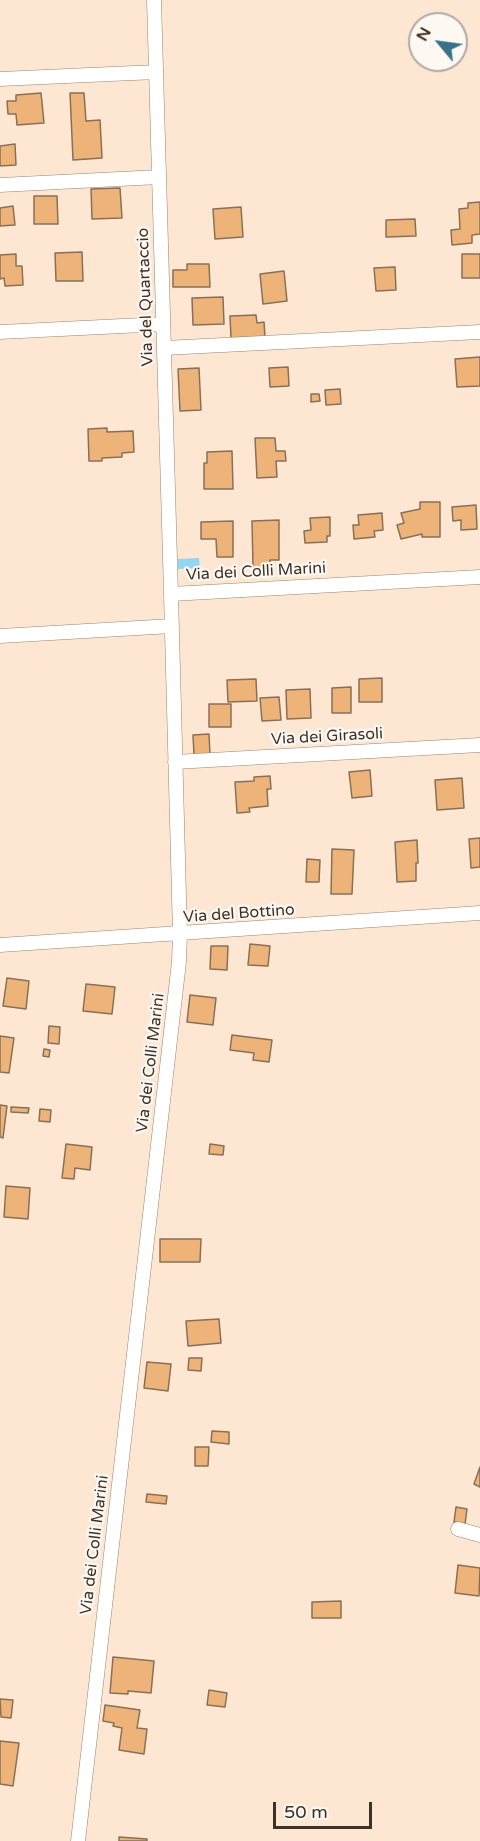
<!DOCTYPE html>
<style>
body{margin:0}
#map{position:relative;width:480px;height:1841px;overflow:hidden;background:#fee7d2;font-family:"Varela Round",sans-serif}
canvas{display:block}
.north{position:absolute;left:408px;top:12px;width:60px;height:60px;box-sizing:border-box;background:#fef8f3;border:2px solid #b1a9a2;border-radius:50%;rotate:299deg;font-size:16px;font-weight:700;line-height:24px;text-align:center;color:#3d3228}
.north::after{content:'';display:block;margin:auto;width:21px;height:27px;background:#38718a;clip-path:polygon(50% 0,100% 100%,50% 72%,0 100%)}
.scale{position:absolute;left:273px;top:1802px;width:99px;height:27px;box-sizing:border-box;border:3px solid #3d3228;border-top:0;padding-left:8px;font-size:18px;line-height:21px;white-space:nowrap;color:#3d3228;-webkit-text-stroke:4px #fef8f3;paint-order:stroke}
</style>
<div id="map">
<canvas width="480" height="1841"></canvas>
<div class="north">N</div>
<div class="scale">50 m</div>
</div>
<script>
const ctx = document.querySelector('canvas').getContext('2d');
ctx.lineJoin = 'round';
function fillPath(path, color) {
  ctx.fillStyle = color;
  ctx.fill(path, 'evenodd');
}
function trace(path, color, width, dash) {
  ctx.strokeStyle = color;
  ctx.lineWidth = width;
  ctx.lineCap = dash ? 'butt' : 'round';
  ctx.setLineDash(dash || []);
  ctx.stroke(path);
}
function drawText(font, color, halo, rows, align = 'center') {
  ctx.font = font + ' "Varela Round",sans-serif';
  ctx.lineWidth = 4.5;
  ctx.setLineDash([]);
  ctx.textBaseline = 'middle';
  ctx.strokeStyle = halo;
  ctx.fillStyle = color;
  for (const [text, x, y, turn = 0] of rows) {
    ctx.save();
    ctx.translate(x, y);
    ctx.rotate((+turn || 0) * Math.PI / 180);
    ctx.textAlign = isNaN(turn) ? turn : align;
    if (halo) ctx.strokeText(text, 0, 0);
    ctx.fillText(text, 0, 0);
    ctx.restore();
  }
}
fillPath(new Path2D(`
 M199,558L200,568L178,569V559Z`), '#92d5f5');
const building = new Path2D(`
 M41,93L44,123L17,125L16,114H8L7,101H16V95Z
 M70,93H84L86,121L100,120L102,158L73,160Z
 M15,144L16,165L0,166V146Z
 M120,188L122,218L92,219L91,189Z
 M34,196H57L58,224H34Z
 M480,202V234L472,235V243L452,245L451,230L460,229L459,209L468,208V203Z
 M13,206L15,225L0,226V208Z
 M241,207L243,237L215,239L213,209Z
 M415,219L416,236L386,237V220Z
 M82,252L83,281H56L55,253Z
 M16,254V266H22L23,285L5,286L4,278L0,279V255Z
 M462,254H480V278H462Z
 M187,264H209L210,287H173V270H187Z
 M395,267L396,290L376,291L374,268Z
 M284,271L287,301L263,304L260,274Z
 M223,297L224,324L193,325L192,298Z
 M256,315L257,323L264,322L265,337L231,338L230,316Z
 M480,357V386L457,387L455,359Z
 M288,367L289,386L270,387L269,368Z
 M199,368L201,410L180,411L178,369Z
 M340,389L341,404L326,405L325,390Z
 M311,394H319L320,401L311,402Z
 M107,428V432L133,431L134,452L122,453V457L102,458V461H89L88,429Z
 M255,438H275L276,451H285L286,461H276L277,477L257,478Z
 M232,451L233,489H204V463H207V452Z
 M420,502H440V537H422V534L401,539L397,525L404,523L401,513L420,509Z
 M476,505L477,529L461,530V520L453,521L452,507Z
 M382,513L383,530L374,531L375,537L354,539L353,525H359L358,515Z
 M330,517V536H327V542L305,543L304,531L311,530L310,518Z
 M279,520V560H270V566L253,567L252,521Z
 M233,521V557H217L216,539H201V522Z
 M382,678V702H359V679Z
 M256,679L257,701L228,702L227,680Z
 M351,687V713H332V688Z
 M310,689L311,718L287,719L286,690Z
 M279,697L281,720L262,721L260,698Z
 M209,704H231V727H209Z
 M209,734L210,754L194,755L193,735Z
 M370,770L372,796L352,798L349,772Z
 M270,776L271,789H267L268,806L249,808L250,812L237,813L235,782L254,781V777Z
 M462,778L464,808L437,810L435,780Z
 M480,838V867L471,868L469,839Z
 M417,840L418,863H416V881L397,882L395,842Z
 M332,849L354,850L352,894H331Z
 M307,859L320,860L319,882H306Z
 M250,944L270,946L268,966L248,965Z
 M211,946H228L227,970L210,969Z
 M7,978L29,981L26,1009L3,1006Z
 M86,984L115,987L112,1014L83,1011Z
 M190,995L216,998L213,1025L187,1022Z
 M49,1026L60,1027L59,1044L48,1043Z
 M232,1035L272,1040L269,1062L253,1060L254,1053L230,1050Z
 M0,1036L14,1038L9,1073L0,1072Z
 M44,1049L50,1050L49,1057L43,1056Z
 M0,1105L7,1106L3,1138L0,1137Z
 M11,1107L29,1108L28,1113L11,1112Z
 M40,1109L51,1110L50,1122L39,1121Z
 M66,1144L92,1147L90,1170L75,1168L74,1179L62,1178Z
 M210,1144L224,1146L223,1155L209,1154Z
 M6,1186L30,1188L28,1219L4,1217Z
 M160,1239H201L200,1262H160Z
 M219,1319L221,1343L188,1346L186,1321Z
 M189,1358H202L201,1371L188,1370Z
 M147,1362L171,1364L168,1391L144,1388Z
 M212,1431L229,1432V1444L211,1442Z
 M195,1447H209L208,1466H195Z
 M480,1467V1487L474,1484Z
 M147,1494L167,1496L166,1504L146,1502Z
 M456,1507L467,1509L465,1524L454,1522Z
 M458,1565L480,1568L479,1596L455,1593Z
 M341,1601V1618H312V1602Z
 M113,1657L154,1661L151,1693L128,1691V1694L110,1693Z
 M209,1690L227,1693L225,1707L207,1705Z
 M0,1699L13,1700L11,1718L1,1717Z
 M105,1705L140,1710L137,1728L147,1729L144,1754L119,1750L122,1728L113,1726L114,1723L103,1721Z
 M0,1741L19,1743L13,1786L0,1784Z
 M119,1837L147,1839V1841H119Z`);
fillPath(building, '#eeb379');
trace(building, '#887058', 1.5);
const minor = new Path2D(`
 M154,0L171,594
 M0,79L156,72
 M0,185L159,177
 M0,332L163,324
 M164,348L480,332
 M0,636L172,626
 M175,762L480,745
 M0,945L480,913
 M458,1529L480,1535
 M78,1841L179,962L180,934L171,594L480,577`);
trace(minor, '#9c836b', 15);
trace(minor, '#fff', 14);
drawText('16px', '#3d3228', '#fef8f3', [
 ["Via del Quartaccio",146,297,-92],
 ["Via dei Colli Marini",256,572,-3],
 ["Via dei Girasoli",327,737,-3],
 ["Via del Bottino",239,914,-4],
 ["Via dei Colli Marini",151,1063,-83],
 ["Via dei Colli Marini",95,1545,-83]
]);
</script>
